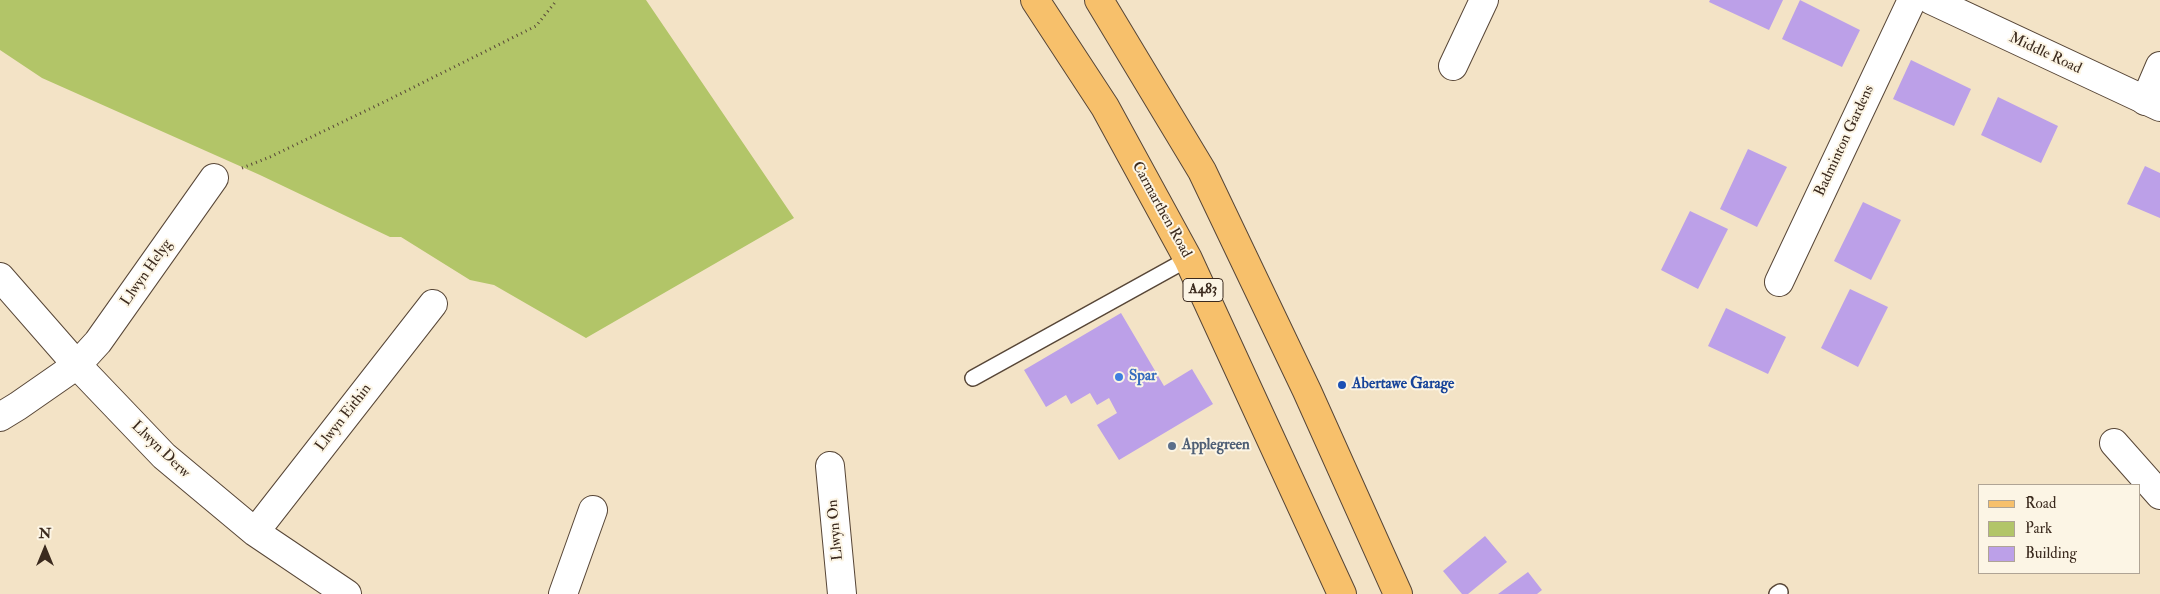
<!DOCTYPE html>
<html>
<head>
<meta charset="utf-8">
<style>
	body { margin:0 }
	#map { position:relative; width:2160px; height:594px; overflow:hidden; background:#f3e3c6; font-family:"IM FELL Double Pica",serif }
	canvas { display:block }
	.legend { position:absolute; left:1978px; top:484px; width:162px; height:90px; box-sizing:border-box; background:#fcf5e5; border:1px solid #afa495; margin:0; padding:6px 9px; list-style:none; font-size:15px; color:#3b2a1e }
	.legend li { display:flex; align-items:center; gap:10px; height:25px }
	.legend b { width:25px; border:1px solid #afa495 }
	.north { position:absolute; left:20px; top:524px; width:50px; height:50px; -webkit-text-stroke:4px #fcf5e5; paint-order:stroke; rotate:0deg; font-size:14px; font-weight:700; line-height:20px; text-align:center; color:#3b2a1e }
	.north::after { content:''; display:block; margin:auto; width:18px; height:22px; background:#3b2a1e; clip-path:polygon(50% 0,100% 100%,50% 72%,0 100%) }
</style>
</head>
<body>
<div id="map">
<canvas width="2160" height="594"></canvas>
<ul class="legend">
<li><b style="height:6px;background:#f7c06b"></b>Road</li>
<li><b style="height:14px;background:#b2c568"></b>Park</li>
<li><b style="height:14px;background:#bca0e8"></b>Building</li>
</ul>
<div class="north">N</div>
</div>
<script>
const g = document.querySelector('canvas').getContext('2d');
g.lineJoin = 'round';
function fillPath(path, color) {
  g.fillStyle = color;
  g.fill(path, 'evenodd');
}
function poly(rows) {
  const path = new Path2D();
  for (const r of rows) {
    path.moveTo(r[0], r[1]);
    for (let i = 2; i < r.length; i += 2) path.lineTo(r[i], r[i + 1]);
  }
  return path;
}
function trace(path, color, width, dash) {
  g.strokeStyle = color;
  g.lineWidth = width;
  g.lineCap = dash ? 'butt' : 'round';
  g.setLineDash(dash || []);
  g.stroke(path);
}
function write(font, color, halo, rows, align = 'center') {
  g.font = font + ' "IM FELL Double Pica",serif';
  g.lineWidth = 4;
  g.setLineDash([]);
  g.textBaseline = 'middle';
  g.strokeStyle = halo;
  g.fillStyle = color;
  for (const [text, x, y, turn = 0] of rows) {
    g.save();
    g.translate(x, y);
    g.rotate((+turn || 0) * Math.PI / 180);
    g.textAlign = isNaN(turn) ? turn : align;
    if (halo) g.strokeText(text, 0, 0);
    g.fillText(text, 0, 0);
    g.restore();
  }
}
const green = poly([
	[0,0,646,0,794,218,586,338,494,285,470,280,401,237,390,237,260,175,42,78,0,50]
]);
const building = poly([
	[1710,0,1783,0,1769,30,1709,2],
	[1800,0,1860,30,1842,67,1782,39],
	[1911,60,1971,89,1954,126,1893,99],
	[1998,97,2058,126,2041,163,1981,135],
	[1748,149,1787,167,1757,227,1720,209],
	[2145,166,2160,173,2160,218,2127,204],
	[1863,202,1901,220,1871,280,1834,261],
	[1690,211,1728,229,1698,289,1661,270],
	[1850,289,1888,307,1858,367,1821,348],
	[1726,308,1786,337,1768,374,1708,346],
	[1121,313,1164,386,1192,369,1213,404,1119,460,1097,425,1117,413,1109,398,1097,405,1090,393,1071,404,1066,395,1046,407,1024,370],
	[1485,536,1507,562,1468,594,1462,594,1443,571],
	[1528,572,1542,590,1537,594,1498,594]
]);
const path = poly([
	[242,168,270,157,386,101,536,26,557,0]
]);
const service = poly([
	[973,378,1188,259],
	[1777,594,1780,592]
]);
const minor = poly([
	[1453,66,1484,0],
	[2145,101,2160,66],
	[0,277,77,365,164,456,255,532,347,594],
	[1779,282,1912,0],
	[0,417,18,406,77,365,98,342,214,178],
	[2114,443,2160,495],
	[830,466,842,594],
	[255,532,433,304],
	[563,594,593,510]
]);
const tertiary = poly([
	[1931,0,2160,107]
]);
const primary = poly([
	[1035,0,1105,107,1188,259,1342,594],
	[1099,0,1202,171,1307,391,1398,594]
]);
const markers = [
	[1119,377,5,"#3f7fe0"],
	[1342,385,5,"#1a4fb4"],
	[1172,446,5,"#5c6f8a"]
];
const shields = [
	[1203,290,40]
];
const shieldNames = [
	["A483",1203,290]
];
const streetNames = [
	["Middle Road",2045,54,25],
	["Badminton Gardens",1845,141,-65],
	["Carmarthen Road",1161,210,61],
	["Llwyn Helyg",147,273,-55],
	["Llwyn Eithin",344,418,-52],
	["Llwyn Derw",160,450,44],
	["Llwyn On",836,530,-95]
];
const shopNames = [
	["Spar",1129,377]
];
const transitNames = [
	["Abertawe Garage",1352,385]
];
const serviceNames = [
	["Applegreen",1182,446]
];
fillPath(green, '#b2c568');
fillPath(building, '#bca0e8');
trace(service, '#574637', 18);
trace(minor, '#574637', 30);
trace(tertiary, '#574637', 30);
trace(primary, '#574637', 30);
trace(path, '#574637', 3, [1, 4]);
trace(service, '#fff', 15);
trace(minor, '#fff', 28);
trace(tertiary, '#fff', 28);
trace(primary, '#f7c06b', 28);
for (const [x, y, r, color] of markers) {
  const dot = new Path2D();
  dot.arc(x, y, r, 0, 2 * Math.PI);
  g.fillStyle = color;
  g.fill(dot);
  trace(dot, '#fcf5e5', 2);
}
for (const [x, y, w] of shields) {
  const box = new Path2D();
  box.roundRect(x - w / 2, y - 11.5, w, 23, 4);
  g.fillStyle = '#fcf5e5';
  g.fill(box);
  trace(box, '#3b2a1e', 1);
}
write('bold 14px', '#3b2a1e', null, shieldNames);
write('15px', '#3b2a1e', '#fcf5e5', streetNames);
write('bold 15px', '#366cbe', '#fcf5e5', shopNames, 'left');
write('bold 15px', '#164399', '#fcf5e5', transitNames, 'left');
write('bold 15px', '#4e5e75', '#fcf5e5', serviceNames, 'left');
</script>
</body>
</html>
